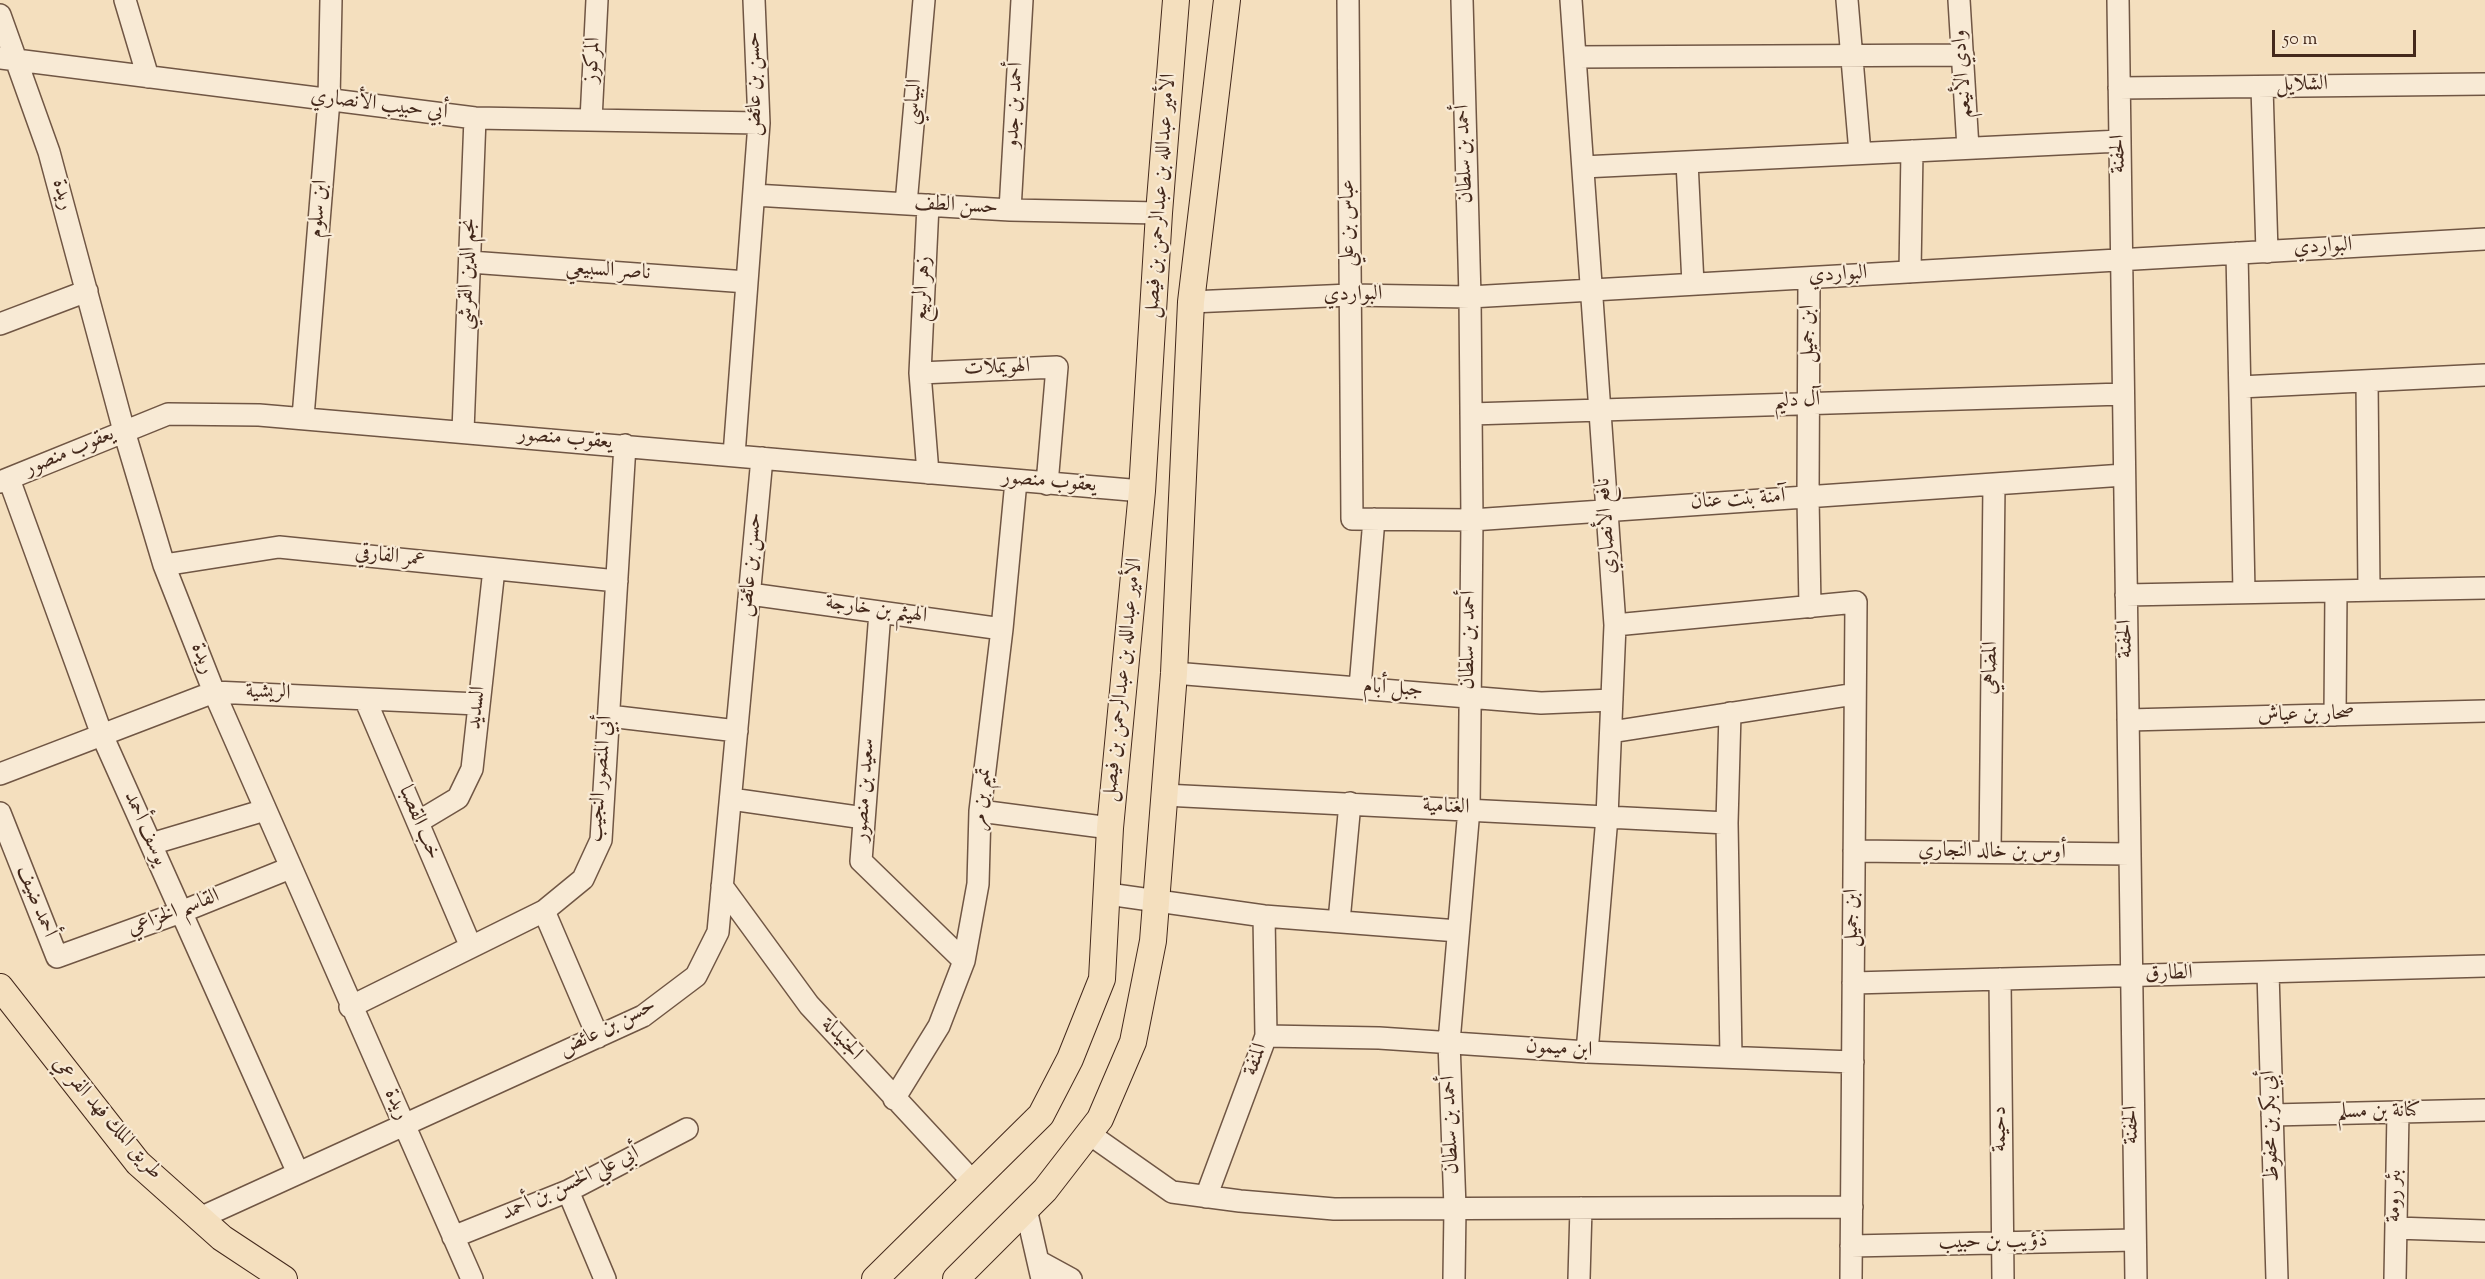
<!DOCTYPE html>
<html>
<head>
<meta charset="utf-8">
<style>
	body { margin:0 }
	#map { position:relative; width:2485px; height:1279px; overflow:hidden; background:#f4dfbe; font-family:"Sorts Mill Goudy",serif }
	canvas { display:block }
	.scale { position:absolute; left:2272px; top:30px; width:144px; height:27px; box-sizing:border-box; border:3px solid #44291c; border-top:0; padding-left:8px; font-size:18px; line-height:21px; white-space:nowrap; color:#44291c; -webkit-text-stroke:4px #f8ead5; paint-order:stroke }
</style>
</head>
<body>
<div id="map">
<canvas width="2485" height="1279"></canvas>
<div class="scale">50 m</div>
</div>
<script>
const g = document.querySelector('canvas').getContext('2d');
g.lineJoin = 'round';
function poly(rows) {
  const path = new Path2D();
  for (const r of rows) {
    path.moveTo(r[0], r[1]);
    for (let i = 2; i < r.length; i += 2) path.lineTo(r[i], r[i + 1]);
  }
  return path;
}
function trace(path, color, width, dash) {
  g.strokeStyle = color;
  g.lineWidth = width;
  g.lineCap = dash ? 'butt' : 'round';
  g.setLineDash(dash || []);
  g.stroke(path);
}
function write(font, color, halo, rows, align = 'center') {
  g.font = font + ' "Sorts Mill Goudy",Amiri,serif';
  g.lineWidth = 4.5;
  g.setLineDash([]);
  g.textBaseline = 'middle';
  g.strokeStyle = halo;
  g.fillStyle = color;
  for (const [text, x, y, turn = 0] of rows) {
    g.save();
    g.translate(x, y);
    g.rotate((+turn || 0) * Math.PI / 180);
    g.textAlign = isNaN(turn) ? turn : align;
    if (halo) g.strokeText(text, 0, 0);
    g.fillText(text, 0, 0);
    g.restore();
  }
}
const minor = poly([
	[125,0,148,77],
	[1348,0,1352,519,1472,520,2124,475],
	[1571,0,1615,625,1607,817,1587,1052],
	[1847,0,1860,153],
	[1959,0,1968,148],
	[2118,0,2136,1279],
	[0,15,49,152,124,431,164,565,214,692,472,1279],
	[1575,57,1963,55],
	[0,58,475,118,759,123],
	[2262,87,2267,252],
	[2119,88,2485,84],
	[591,120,597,0],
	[1687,162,1693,284],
	[1583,167,2120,141],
	[754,195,1010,210,1159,213],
	[906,204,924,0],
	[1010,210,1022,0],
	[2237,253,2244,592],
	[470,262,747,282],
	[1910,272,1912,151],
	[1809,278,1808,497,1810,607],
	[1191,302,1350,295,1470,297,2485,239],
	[0,324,87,291],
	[920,373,928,205],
	[2367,381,2369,590],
	[2240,387,2485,375],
	[1471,414,2123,394],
	[303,417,329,100,331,0],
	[463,431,475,118],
	[734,455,759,123,754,0],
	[928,473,920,373,1057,367,1047,484],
	[9,479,102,735,298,1173],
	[0,482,168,414,259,415,1142,491],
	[164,565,279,547,617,581],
	[750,594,1002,629],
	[2126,595,2485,588],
	[880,612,861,861,964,961],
	[1615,625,1856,602,1851,1279],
	[1174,673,1541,703,1612,700],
	[1360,687,1374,519],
	[365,699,471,947],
	[1730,713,1727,823,1731,1057],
	[2335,715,2336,591],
	[609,716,737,731],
	[2128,720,2485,711],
	[1611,732,1855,694],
	[0,774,214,692,478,704],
	[1164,795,1727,823],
	[731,799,864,818],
	[980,811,1110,828],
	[0,813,57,957,181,912,290,868],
	[418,822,458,798,472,769,494,569],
	[151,844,265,810],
	[1854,851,2130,854],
	[1990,852,1994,484],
	[722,886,809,1005,974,1183],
	[1108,894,1264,916,1458,931],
	[544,911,598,1037],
	[1339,921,1350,803],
	[2268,972,2277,1279],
	[2000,979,2003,1279],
	[1853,983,2485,966],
	[350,1007,544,911,583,879,601,840,625,445],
	[1266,1036,1379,1038,1587,1052,1853,1062],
	[894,1099,939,1026,964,961,978,884,980,811,1002,629,1016,481],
	[2272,1115,2485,1110],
	[1088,1133,1172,1192,1240,1201,1334,1209,1852,1207],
	[568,1191,605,1279],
	[1206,1197,1266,1036,1264,916],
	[1026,1209,1042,1279],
	[200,1218,643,1016,696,976,718,932,762,458],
	[2396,1228,2485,1231],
	[453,1237,568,1191,687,1129],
	[1851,1246,2135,1240],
	[1038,1261,1071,1279],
	[1454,1279,1455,1208,1449,1042,1469,809,1472,520,1470,297,1462,0],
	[1579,1279,1581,1208],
	[2395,1279,2398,1112]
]);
const major = poly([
	[0,987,138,1163,222,1238,284,1279],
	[875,1279,1041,1115,1070,1059,1102,979,1110,828,1142,491,1159,213,1176,0],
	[956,1279,1045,1190,1100,1119,1133,1042,1153,941,1174,673,1191,302,1227,0]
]);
const streetNames = [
	["المركوز",594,60,-87],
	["وادي الأنيعم",1964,74,-94],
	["حسن بن عائض",756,84,-91],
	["الشلايل",2302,86,-1],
	["البياسي",915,102,-85],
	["أحمد بن جدو",1016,105,-87],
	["أبي حبيب الأنصاري",379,106,7],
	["أحمد بن سلطان",1466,154,-92],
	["الحفنة",2120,154,-91],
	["ريدة",61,195,75],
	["الأمير عبدالله بن عبدالرحمن بن فيصل",1162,196,-86],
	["حسن الطف",956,207,3],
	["ابن سلوم",320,209,-85],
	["عباس بن علي",1349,223,-90],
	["البواردي",2323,248,-3],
	["ناصر السبيعي",608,272,4],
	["نجم الدين القرشي",469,274,-88],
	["البواردي",1838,276,-3],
	["زهر الربيع",924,289,-87],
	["البواردي",1353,296,-1],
	["ابن جميل",1809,334,-90],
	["الهويملات",997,369,-2],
	["آل دليم",1797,402,-2],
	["يعقوب منصور",565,440,5],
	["يعقوب منصور",70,453,-23],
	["يعقوب منصور",1049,483,5],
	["آمنة بنت عنان",1738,501,-4],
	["نافع الأنصاري",1608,526,-94],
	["عمر الفارقي",390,558,6],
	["حسن بن عائض",752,565,-85],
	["الهيثم بن خارجة",876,611,8],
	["الحفنة",2127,639,-91],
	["أحمد بن سلطان",1470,640,-89],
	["ريدة",201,659,69],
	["المضاهي",1992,668,-89],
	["الأمير عبدالله بن عبدالرحمن بن فيصل",1124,680,-84],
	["جبل أبام",1393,690,4],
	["الريشية",268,694,3],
	["السديد",478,708,-84],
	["صحار بن عياش",2306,716,-1],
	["أبي المنصور النجيب",602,779,-85],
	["سعيد بن منصور",866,790,-86],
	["تميم بن مر",983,799,-85],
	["الغنامية",1446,808,3],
	["خب القصبا",418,823,67],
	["يوسف أحمد",144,829,66],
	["أوس بن خالد النجاري",1992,853,1],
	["أحمد ضيف",35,902,68],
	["القاسم الخزاعي",174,914,-21],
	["ابن جميل",1853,918,-90],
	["الطارق",2169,975,-1],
	["حسن بن عائض",608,1029,-27],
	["الجنيدلة",841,1040,48],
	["ابن ميمون",1559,1050,4],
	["المنفة",1257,1060,-70],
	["ريدة",395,1105,66],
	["كنانة بن مسلم",2379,1113,-1],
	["طريق الملك فهد الفرعي",106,1119,49],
	["أحمد بن سلطان",1452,1125,-92],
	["الحفنة",2133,1125,-91],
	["أبي بكر بن محفوظ",2272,1126,-92],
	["دحيمة",2001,1129,-90],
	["أبي علي الحسن بن أحمد",571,1185,-25],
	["بئر رومة",2396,1196,-89],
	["ذؤيب بن حبيب",1993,1243,-1]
];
trace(minor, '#705644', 24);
trace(major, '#44291c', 28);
trace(minor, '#f8ead5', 21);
trace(major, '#f4dfbe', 26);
write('21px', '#44291c', '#f8ead5', streetNames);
</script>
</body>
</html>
